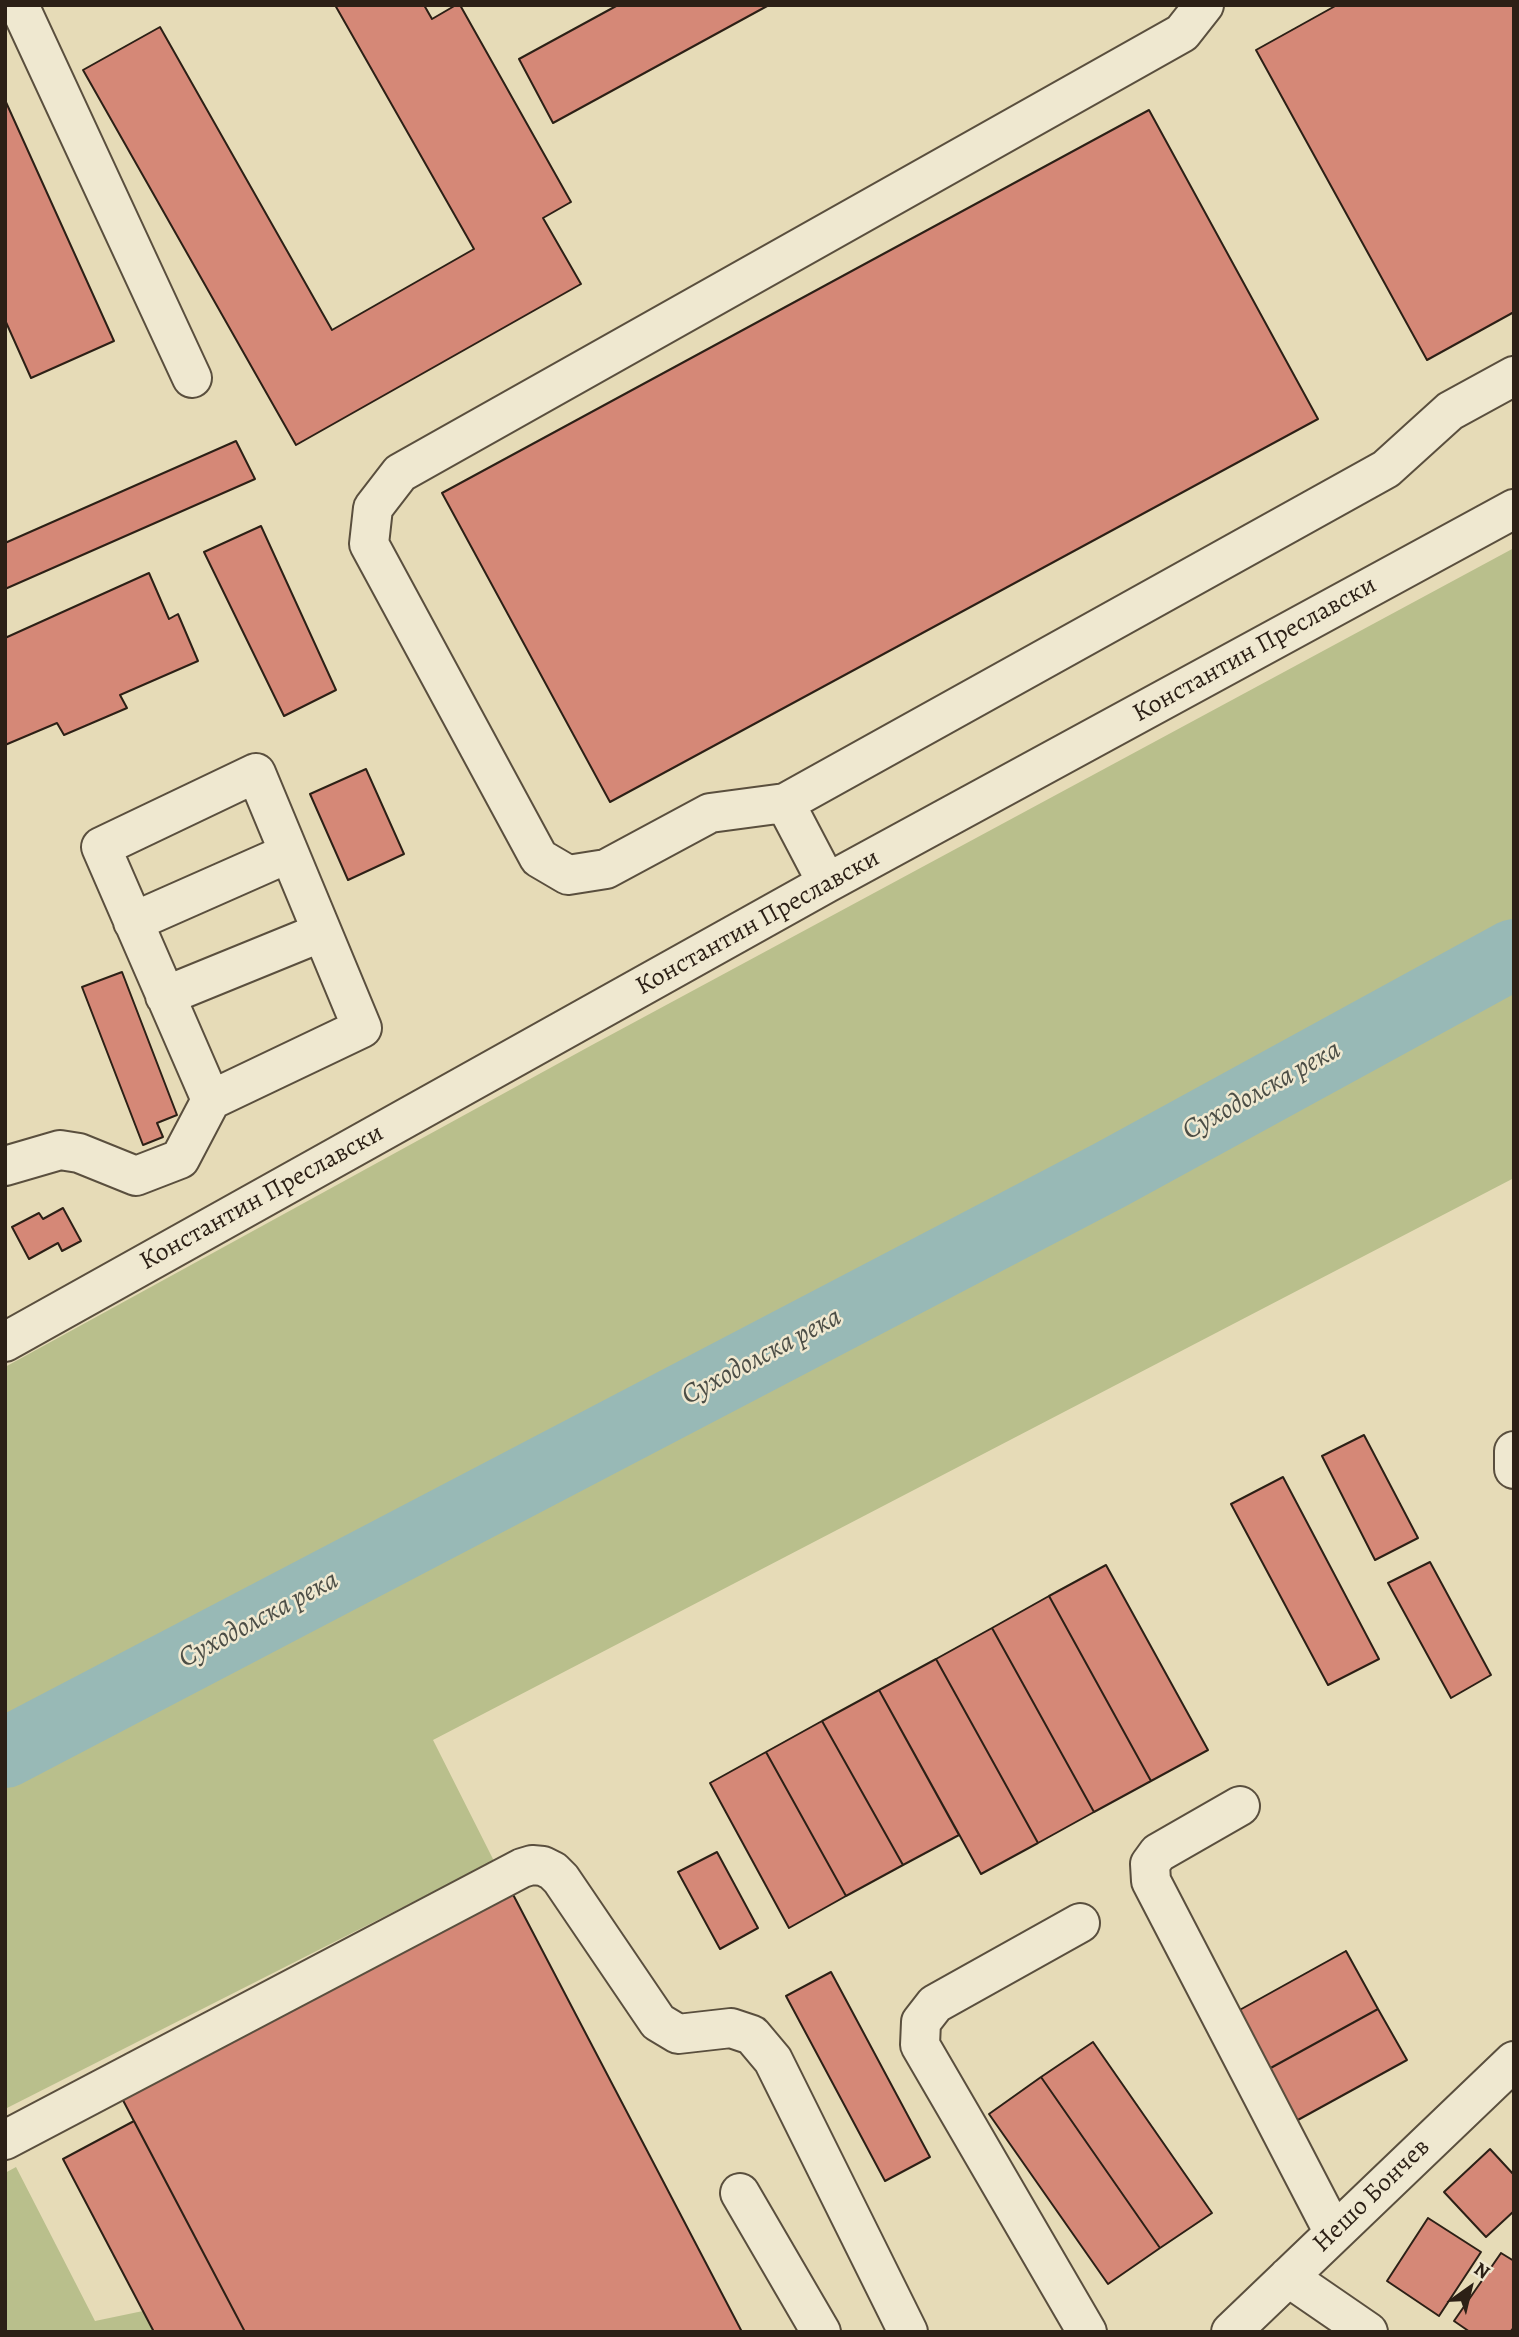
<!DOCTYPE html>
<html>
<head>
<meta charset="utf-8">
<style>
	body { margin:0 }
	#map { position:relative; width:1519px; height:2337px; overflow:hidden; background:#e6dbb7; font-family:Alegreya,serif }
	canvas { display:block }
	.frame { position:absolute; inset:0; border:7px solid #2c2016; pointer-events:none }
	.north { position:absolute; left:1435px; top:2253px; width:70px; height:70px; -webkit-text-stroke:5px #efe8d0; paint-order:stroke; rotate:34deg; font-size:19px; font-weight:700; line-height:28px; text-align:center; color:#2c2016 }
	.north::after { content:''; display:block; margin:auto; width:24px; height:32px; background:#2c2016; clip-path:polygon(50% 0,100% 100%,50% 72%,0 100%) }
</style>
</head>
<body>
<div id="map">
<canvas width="1519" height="2337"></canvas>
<div class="frame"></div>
<div class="north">N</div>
</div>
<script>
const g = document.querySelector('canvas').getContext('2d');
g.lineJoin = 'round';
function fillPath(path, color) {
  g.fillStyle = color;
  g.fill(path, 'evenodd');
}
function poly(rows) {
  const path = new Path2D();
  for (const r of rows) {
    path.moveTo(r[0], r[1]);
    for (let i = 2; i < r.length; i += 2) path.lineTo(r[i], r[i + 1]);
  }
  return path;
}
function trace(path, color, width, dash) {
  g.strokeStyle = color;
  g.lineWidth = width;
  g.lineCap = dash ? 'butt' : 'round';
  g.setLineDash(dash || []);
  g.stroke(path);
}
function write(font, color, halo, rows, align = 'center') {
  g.font = font + ' Alegreya,serif';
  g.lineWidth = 5;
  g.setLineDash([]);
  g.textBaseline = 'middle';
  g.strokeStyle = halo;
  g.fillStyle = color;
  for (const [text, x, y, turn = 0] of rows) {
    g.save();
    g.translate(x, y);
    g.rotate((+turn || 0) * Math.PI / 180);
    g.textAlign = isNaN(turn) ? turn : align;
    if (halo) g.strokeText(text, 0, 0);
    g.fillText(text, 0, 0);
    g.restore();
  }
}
const green = poly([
	[1514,548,1514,1178,433,1740,494,1861,5,2109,5,1367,592,1045],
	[16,2167,95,2321,143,2311,154,2332,5,2332,5,2173]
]);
const river = poly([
	[5,1753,1110,1175,1514,954]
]);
const building = poly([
	[335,5,424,5,432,19,456,5,460,5,571,202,543,218,581,284,296,445,83,70,160,27,332,330,474,249,335,5],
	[618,5,769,5,553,123,519,59,618,5],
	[1337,5,1514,5,1514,312,1427,360,1256,50,1337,5],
	[5,100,114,341,31,378,5,320,5,100],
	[1149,110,1318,419,610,802,442,493,1149,110],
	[236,441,255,479,5,589,5,543,236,441],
	[261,526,336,690,284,716,204,552,261,526],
	[149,573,169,619,178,614,198,661,120,695,127,708,64,735,57,723,5,745,5,638,149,573],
	[366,769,404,854,348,880,310,794,366,769],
	[122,972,177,1115,157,1123,163,1137,143,1145,82,987,122,972],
	[63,1208,81,1241,62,1251,58,1243,29,1259,12,1227,39,1213,43,1219,63,1208],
	[1364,1435,1418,1538,1375,1560,1322,1456,1364,1435],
	[1283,1477,1379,1659,1328,1685,1231,1504,1283,1477],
	[1430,1562,1491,1675,1451,1698,1388,1583,1430,1562],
	[1106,1565,1208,1750,1151,1781,1049,1596,1106,1565],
	[1049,1596,1151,1781,1094,1812,992,1628,1049,1596],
	[992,1628,1094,1812,1038,1843,936,1659,992,1628],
	[936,1659,1038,1843,981,1874,879,1690,936,1659],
	[879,1690,959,1835,903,1865,822,1721,879,1690],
	[822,1721,903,1865,846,1896,766,1752,822,1721],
	[766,1752,846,1896,789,1928,710,1783,766,1752],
	[717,1852,758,1928,720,1949,678,1872,717,1852],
	[507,1883,742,2332,245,2332,116,2087,507,1883],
	[1346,1951,1378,2009,1267,2070,1236,2012,1346,1951],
	[831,1972,930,2157,885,2181,786,1996,831,1972],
	[1378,2009,1407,2060,1296,2121,1267,2070,1378,2009],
	[1093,2042,1212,2213,1160,2248,1041,2077,1093,2042],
	[1041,2077,1160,2248,1108,2284,989,2114,1041,2077],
	[134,2121,245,2332,154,2332,63,2159,134,2121],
	[1490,2149,1514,2175,1514,2211,1486,2237,1444,2192,1490,2149],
	[1428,2218,1481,2252,1439,2316,1387,2281,1428,2218],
	[1501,2253,1514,2261,1514,2327,1510,2332,1470,2332,1454,2321,1501,2253]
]);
const minor = poly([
	[19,5,192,378],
	[1204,5,1182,33,400,473,373,508,369,544,539,858,568,875,606,869,710,813,785,803,1386,469,1450,411,1514,376],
	[785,803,827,883],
	[133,922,289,853],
	[165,996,322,932],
	[5,1166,60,1150,79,1153,136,1176,180,1159,211,1100,362,1028,256,773,101,847,211,1100],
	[5,1342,827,883,1514,509],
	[1514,1451,1514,1469],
	[1240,1806,1158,1853,1150,1864,1151,1881,1334,2233],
	[1080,1923,935,2004,921,2022,920,2045,1087,2332],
	[5,2140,522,1868,532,1865,543,1866,553,1871,561,1879,658,2022,678,2034,731,2028,752,2035,773,2060,908,2332],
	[740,2193,821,2332],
	[1288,2277,1368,2332],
	[1231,2332,1514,2061]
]);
const streetNames = [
	["Константин Преславски",1255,650,-29],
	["Константин Преславски",758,923,-29],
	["Константин Преславски",262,1198,-29],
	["Нешо Бончев",1372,2196,-44]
];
const waterNames = [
	["Суходолска река",1262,1091,-29],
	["Суходолска река",762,1357,-28],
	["Суходолска река",259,1620,-28]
];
fillPath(green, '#b9bf8c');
trace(river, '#98b9b6', 70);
fillPath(building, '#d58877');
trace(building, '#2c2016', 2);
trace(minor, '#5a4f3e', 42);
trace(minor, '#efe8d0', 38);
write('26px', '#2c2016', '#efe8d0', streetNames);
write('italic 28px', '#4c4e46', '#efe8d0', waterNames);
</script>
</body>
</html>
